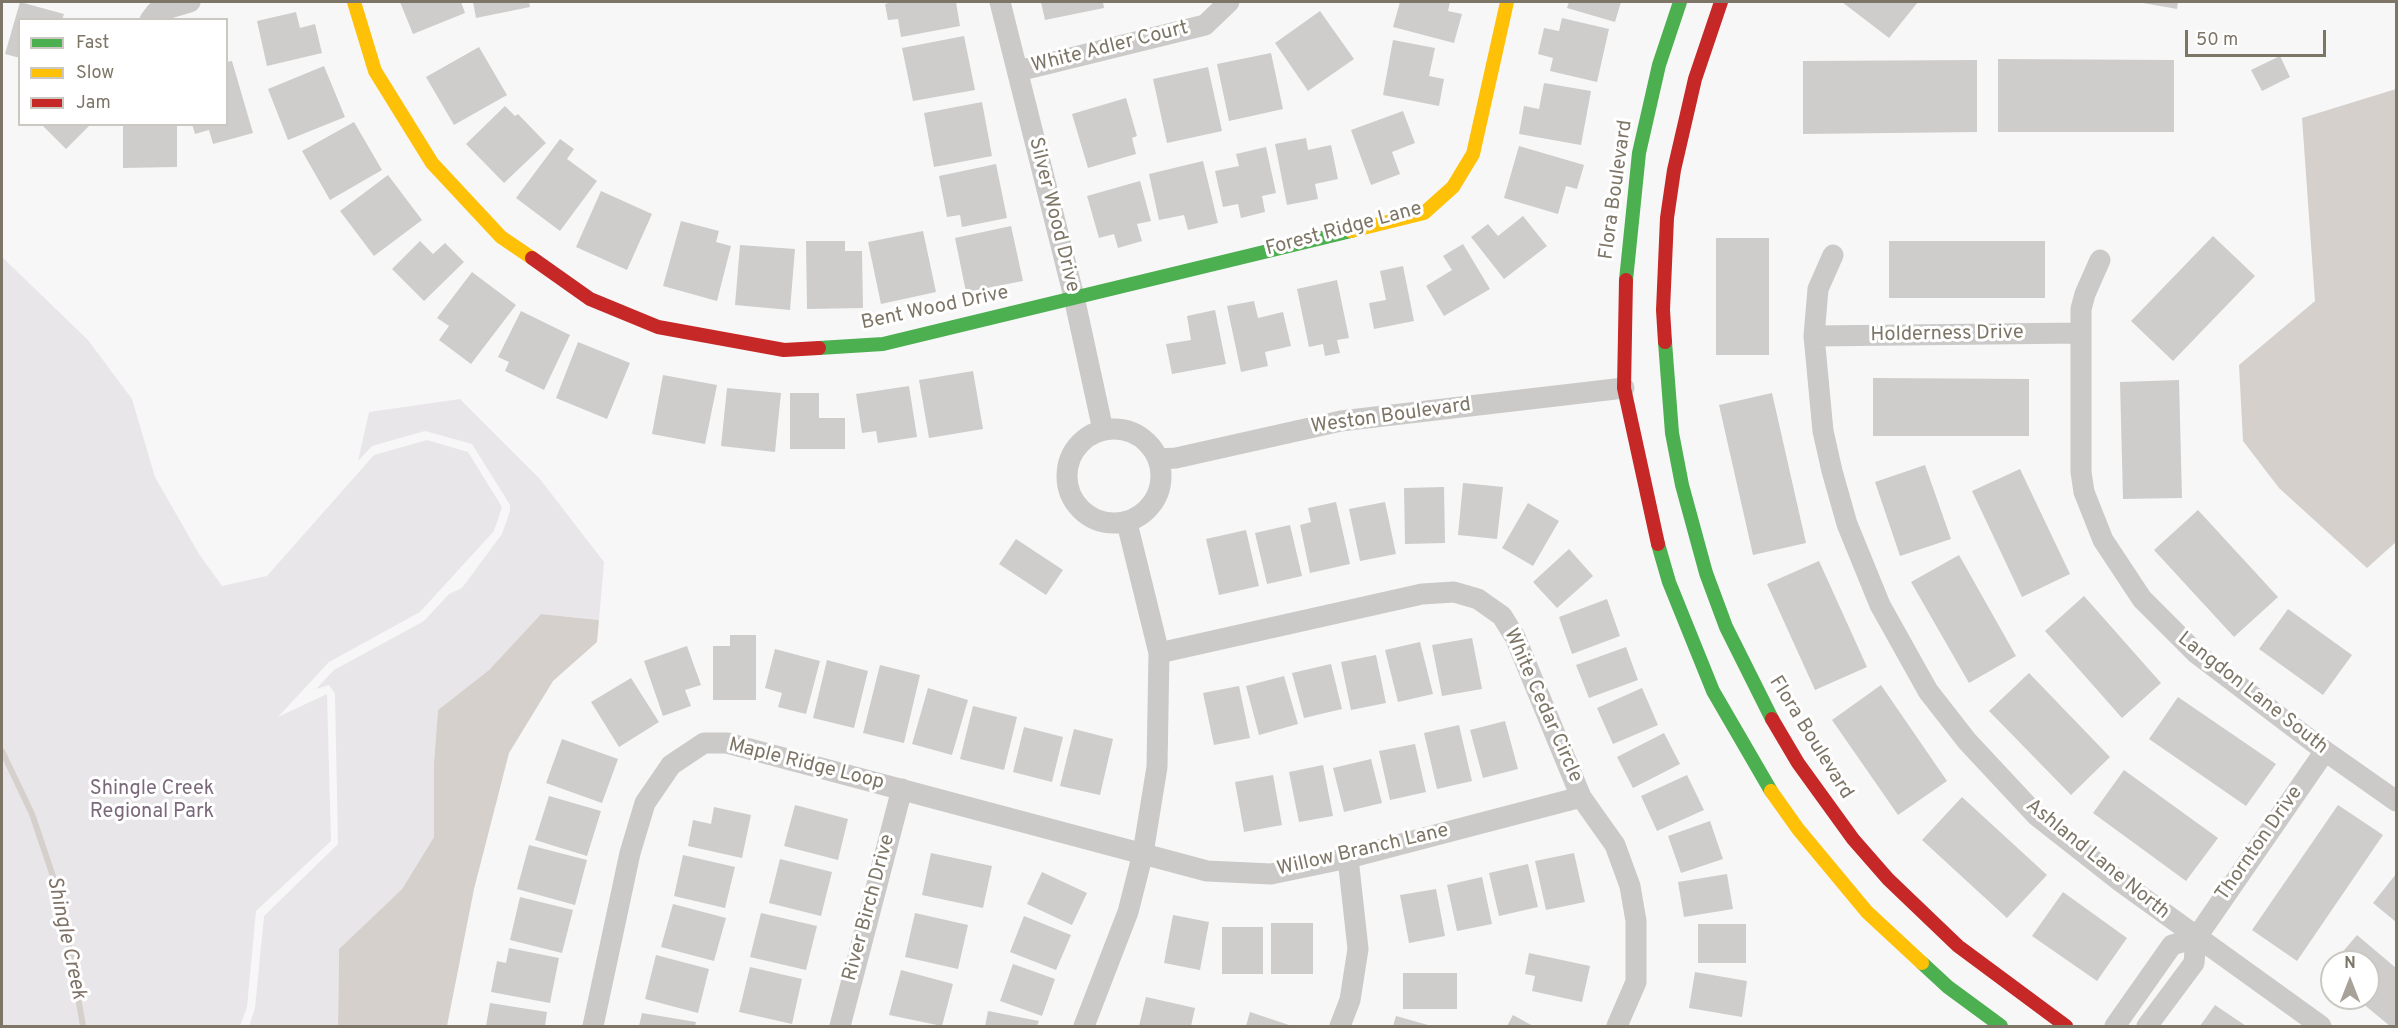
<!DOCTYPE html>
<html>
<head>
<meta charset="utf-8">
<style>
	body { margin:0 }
	#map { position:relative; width:2398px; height:1028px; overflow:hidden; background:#f7f7f7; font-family:Overpass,sans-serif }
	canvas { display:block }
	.frame { position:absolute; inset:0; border:3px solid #7d7566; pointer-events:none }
	.legend { position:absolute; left:18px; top:18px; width:210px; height:108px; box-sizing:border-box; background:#fff; border:2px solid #cbc8c2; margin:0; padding:8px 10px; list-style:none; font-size:18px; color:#7d7566 }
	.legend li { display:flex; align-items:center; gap:12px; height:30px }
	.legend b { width:30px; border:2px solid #cbc8c2 }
	.north { position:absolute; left:2320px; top:950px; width:60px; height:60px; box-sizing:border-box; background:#fff; border:2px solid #cbc8c2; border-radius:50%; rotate:0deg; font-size:16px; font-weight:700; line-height:24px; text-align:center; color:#7d7566 }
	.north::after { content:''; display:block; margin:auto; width:21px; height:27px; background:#a8a299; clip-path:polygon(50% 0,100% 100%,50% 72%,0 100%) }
	.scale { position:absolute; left:2185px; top:30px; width:141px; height:27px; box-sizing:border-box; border:3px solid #7d7566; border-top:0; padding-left:8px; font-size:18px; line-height:21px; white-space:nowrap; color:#7d7566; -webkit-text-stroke:4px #fff; paint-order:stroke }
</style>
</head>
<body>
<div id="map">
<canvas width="2398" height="1028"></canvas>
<div class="frame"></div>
<ul class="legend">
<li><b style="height:8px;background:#4caf50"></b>Fast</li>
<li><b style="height:8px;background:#ffc107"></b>Slow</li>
<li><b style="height:8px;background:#c62828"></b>Jam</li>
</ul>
<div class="north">N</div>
<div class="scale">50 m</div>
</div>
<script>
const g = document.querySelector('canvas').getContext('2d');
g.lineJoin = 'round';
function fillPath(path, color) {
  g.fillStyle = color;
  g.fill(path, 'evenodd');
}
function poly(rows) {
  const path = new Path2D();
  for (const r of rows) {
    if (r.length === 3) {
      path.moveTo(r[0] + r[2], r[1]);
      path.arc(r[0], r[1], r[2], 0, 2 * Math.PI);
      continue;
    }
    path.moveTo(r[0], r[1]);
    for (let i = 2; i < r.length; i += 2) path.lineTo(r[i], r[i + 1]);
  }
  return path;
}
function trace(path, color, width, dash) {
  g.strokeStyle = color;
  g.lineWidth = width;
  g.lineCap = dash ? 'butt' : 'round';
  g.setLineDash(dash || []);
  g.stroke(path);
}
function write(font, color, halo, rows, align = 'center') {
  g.font = font + ' Overpass,sans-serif';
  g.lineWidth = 6;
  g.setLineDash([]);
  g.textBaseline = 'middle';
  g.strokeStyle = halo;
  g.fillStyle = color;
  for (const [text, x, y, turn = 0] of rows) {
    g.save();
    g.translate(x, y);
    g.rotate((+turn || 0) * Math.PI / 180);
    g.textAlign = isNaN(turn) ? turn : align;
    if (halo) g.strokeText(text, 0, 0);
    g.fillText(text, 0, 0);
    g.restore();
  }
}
const green = poly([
	[2,257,88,340,132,399,155,477,199,554,222,586,267,576,374,455,427,440,468,452,502,507,494,531,420,612,329,662,278,717,327,694,331,841,256,911,247,1007,240,1026,2,1026],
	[460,399,540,479,604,562,599,620,541,614,489,670,438,710,434,762,434,837,402,889,339,949,338,1026,249,1026,255,1008,264,916,338,844,335,694,329,685,316,689,334,670,424,621,449,594,462,588,502,534,510,511,510,505,472,444,425,431,372,446,358,461,369,412]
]);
const water = poly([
	[2396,89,2396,542,2367,568,2279,488,2243,441,2239,365,2315,301,2302,118],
	[541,614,599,620,597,642,553,681,509,753,474,889,447,1026,338,1026,339,949,402,889,434,837,434,762,438,710,489,670]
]);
const stream = poly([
	[2,751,32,814,61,900,83,1026]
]);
const building = poly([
	[20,2,64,14,62,20,20,20,20,58,5,54],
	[400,2,461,2,465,13,413,34],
	[473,2,529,2,530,7,476,18],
	[893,2,956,2,960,26,901,37,898,19,888,20,885,4],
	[1041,2,1103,2,1104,8,1045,20],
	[1400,2,1450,2,1448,11,1462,14,1454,43,1393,27],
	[1569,2,1621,2,1615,22,1567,8],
	[1842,2,1918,2,1889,38],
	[2143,3,2143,2,2178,2,2177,9],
	[1320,11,1354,59,1308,91,1275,43],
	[296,12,300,28,315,24,322,53,267,66,257,21],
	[1562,18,1609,29,1597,82,1550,71,1553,58,1538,54,1544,28,1559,31],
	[964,36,975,90,913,101,902,48],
	[1393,40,1435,48,1429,76,1444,79,1439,106,1383,95],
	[479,47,507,95,454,125,426,77],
	[1271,53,1283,109,1229,121,1217,64],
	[2280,56,2290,77,2262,91,2251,70],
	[1998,59,2174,60,2174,132,1998,132],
	[1977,60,1977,132,1803,134,1803,61],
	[232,61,253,133,213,144,209,130,195,134,192,124,226,124,226,62],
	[324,66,345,117,288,140,268,89],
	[1208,67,1222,131,1167,143,1153,79],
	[1544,83,1591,91,1581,145,1519,134,1524,106,1539,109],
	[1126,98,1137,136,1132,138,1136,154,1088,168,1072,114],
	[982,102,992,156,934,167,924,113],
	[505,106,515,116,518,114,546,143,504,183,466,144],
	[1403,111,1415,143,1392,152,1400,174,1371,185,1351,130],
	[354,122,382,170,330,200,302,151],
	[41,124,91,124,66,149],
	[123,124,177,124,177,167,123,168],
	[1306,138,1308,150,1331,145,1338,179,1315,184,1318,199,1287,205,1275,144],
	[560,139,574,149,567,159,597,181,560,231,516,198],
	[1519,146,1584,165,1577,189,1566,186,1558,214,1504,198],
	[1266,147,1276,193,1262,196,1265,212,1241,218,1238,204,1223,207,1215,171,1239,166,1236,154],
	[1203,161,1218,223,1188,230,1184,215,1159,220,1149,174],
	[996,164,1007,218,962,227,960,215,947,217,939,176],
	[388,175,422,220,374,256,340,211],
	[1140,181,1151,221,1137,224,1142,241,1118,248,1114,234,1099,238,1087,196],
	[601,191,652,214,627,270,576,247],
	[1523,216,1547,246,1504,279,1471,237,1488,224,1498,236],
	[681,221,719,231,716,242,731,246,717,301,663,286],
	[1011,226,1023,281,966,292,955,238],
	[923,231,936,292,881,304,868,242],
	[2213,236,2255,276,2173,361,2131,321],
	[1716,238,1769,238,1769,355,1716,355],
	[420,241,433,254,445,243,464,262,424,301,392,269],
	[806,241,845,241,845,251,862,251,863,308,807,309],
	[1889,241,2045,241,2045,298,1889,298],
	[1463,244,1490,289,1444,316,1426,286,1452,270,1443,256],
	[740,245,795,249,790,310,735,305],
	[1403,266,1414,321,1374,329,1369,303,1386,300,1380,271],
	[472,272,516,305,471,364,439,340,449,326,437,318],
	[1337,280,1349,338,1337,340,1340,353,1325,356,1323,344,1309,347,1297,289],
	[1254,301,1258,318,1283,312,1291,346,1265,352,1268,366,1241,372,1227,306],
	[1215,310,1226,364,1172,374,1166,344,1191,340,1187,316],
	[521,311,570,335,544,390,505,371,509,362,498,357],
	[578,342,630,363,607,419,556,398],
	[973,371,983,429,929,438,919,380],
	[663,375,717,385,705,444,652,434],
	[1873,378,2029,379,2029,436,1873,436],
	[2179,380,2182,498,2123,499,2120,382],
	[909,386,917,437,878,443,876,431,862,433,856,394],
	[727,388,781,393,775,452,721,446],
	[790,393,819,393,819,418,845,418,845,449,790,449],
	[1772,393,1806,543,1753,555,1719,405],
	[1925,465,1951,539,1900,556,1875,482],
	[2020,469,2070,574,2022,597,1972,491],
	[1463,483,1503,487,1497,539,1458,535],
	[1444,487,1445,543,1405,544,1404,488],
	[1336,502,1350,564,1310,573,1300,525,1311,522,1308,508],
	[1385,502,1396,554,1360,561,1349,509],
	[1528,503,1559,521,1533,566,1502,548],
	[2198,510,2278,597,2234,637,2154,550],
	[1290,525,1302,576,1267,584,1255,533],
	[1246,530,1259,586,1219,595,1206,539],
	[1016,539,1063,570,1046,595,999,564],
	[1569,549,1593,576,1557,608,1533,582],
	[1959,555,2016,656,1969,683,1911,582],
	[1819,561,1867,667,1815,690,1767,584],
	[2084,596,2161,683,2122,718,2045,631],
	[1607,599,1620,636,1572,654,1559,617],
	[2288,609,2352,655,2323,695,2259,649],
	[730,635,756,635,756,700,713,700,713,646,730,646],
	[1472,638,1482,689,1442,696,1432,645],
	[1420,642,1433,694,1398,702,1385,650],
	[687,646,701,685,685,690,691,706,663,716,644,661],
	[1626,647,1638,680,1589,698,1576,665],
	[775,649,820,661,806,714,778,707,782,693,765,688],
	[1376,655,1386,703,1351,710,1341,662],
	[827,660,868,671,854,728,813,718],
	[1331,664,1342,709,1304,718,1292,673],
	[880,665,920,675,904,743,863,733],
	[2029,673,2110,757,2071,795,1989,711],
	[1284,676,1298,724,1259,735,1246,686],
	[631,678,659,722,619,747,591,702],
	[1881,685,1947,781,1898,815,1832,720],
	[1239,686,1250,738,1214,745,1203,693],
	[928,688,968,700,952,755,912,744],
	[1642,688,1658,725,1613,744,1597,708],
	[2178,697,2276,764,2246,806,2149,739],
	[973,706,1017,717,1004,770,960,759],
	[1505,721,1518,769,1483,778,1470,730],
	[1459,725,1472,781,1437,789,1424,733],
	[1024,727,1063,737,1052,782,1013,772],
	[1074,729,1113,739,1100,795,1060,786],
	[1664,733,1680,764,1633,788,1617,757],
	[562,739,618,759,602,803,546,783],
	[1415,744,1426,792,1390,800,1379,751],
	[1371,759,1382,803,1344,812,1333,768],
	[1323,765,1333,816,1299,822,1289,772],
	[2124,770,2218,838,2186,881,2093,813],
	[1273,775,1282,825,1244,832,1235,782],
	[1687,775,1704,810,1657,831,1641,796],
	[549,796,601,811,587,856,535,840],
	[1962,797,2047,875,2007,918,1922,840],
	[795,805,848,819,838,860,784,846],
	[2338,805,2383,835,2297,961,2252,930],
	[714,807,751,815,742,858,688,846,693,820,711,824],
	[1710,821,1723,859,1681,873,1668,836],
	[529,845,587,860,575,905,517,889],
	[931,853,992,866,983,908,922,895],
	[1574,853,1585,902,1546,910,1535,861],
	[683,855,735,867,725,908,674,896],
	[780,859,832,872,821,916,769,903],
	[1528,864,1538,907,1499,916,1489,873],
	[1042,872,1087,893,1072,925,1027,904],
	[1727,874,1733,909,1684,917,1678,882],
	[2396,874,2396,922,2373,903],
	[1482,877,1492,924,1457,931,1447,885],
	[1436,889,1445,936,1409,943,1400,895],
	[2063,892,2127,938,2097,981,2032,936],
	[520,897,573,910,562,953,510,940],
	[673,904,726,918,714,961,661,947],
	[761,913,817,926,806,970,750,957],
	[915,913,968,925,958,969,905,957],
	[1173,915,1209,922,1200,970,1164,963],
	[1024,916,1071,935,1056,970,1010,952],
	[1271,923,1313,923,1313,974,1271,974],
	[1698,924,1746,924,1746,963,1698,963],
	[1222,927,1263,927,1263,974,1222,974],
	[2357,935,2396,968,2396,1026,2390,1026,2356,998,2368,998,2368,962,2334,962],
	[509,948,559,958,550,1003,491,992,497,961,506,963],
	[1529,953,1590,966,1582,1002,1532,991,1535,976,1525,974],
	[656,955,709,969,698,1013,645,999],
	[1013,964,1055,979,1042,1016,1000,1001],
	[750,967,802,979,792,1024,739,1012],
	[901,970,953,984,942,1026,889,1015],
	[1695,972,1747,981,1742,1017,1689,1008],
	[1403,973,1457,973,1457,1009,1403,1009],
	[1146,997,1195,1008,1191,1026,1139,1026],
	[490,1003,547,1012,545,1026,486,1026],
	[2215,1005,2246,1026,2200,1026],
	[988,1011,1039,1021,1037,1026,985,1026],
	[1250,1012,1292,1026,1246,1026],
	[642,1013,696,1022,695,1026,639,1026],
	[1513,1015,1533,1026,1507,1026],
	[1396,1016,1428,1025,1428,1026,1393,1026]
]);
const street = poly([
	[1000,2,1074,297,1103,430],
	[150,20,156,12,190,2],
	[1018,71,1205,25,1229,2],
	[1833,255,1818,289,1814,336,1823,431,1832,471,1847,524,1880,605,1928,691,1967,741,2037,816,2121,882,2321,1026],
	[2100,260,2085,294,2081,309,2081,472,2084,492,2103,540,2142,599,2197,654,2325,751,2396,801],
	[1814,336,2080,333],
	[1114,476,47],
	[1159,459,1176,458,1341,421,1624,388],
	[1159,653,1422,594,1454,592,1478,599,1502,616,1515,637,1581,797,1615,845,1630,886,1636,921,1636,982,1617,1026],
	[593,1026,630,853,645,803,671,765,704,743,727,743,1207,871,1271,874,1348,858,1581,797],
	[840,1026,902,789],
	[1084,1026,1128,912,1143,853,1157,767,1159,653,1127,523],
	[1340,1026,1350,1000,1358,949,1348,858],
	[2115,1026,2172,945,2196,938],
	[2147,1026,2194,963,2196,938,2325,751]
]);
const fast = poly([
	[1626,280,1639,153,1659,65,1680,2],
	[1665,342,1672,433,1682,485,1706,573,1726,627,1772,719],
	[819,348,883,344,1351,231],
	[1658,544,1669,582,1713,691,1771,791],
	[1922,963,1948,987,2001,1026]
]);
const slow = poly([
	[354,2,375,71,432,163,501,237,532,258],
	[1351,231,1424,213,1453,187,1473,154,1507,2],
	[1771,791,1798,829,1867,912,1922,963]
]);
const jam = poly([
	[532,258,590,299,658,327,784,350,819,348],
	[1626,280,1624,388,1658,544],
	[1665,342,1663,310,1667,218,1674,170,1695,79,1721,2],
	[1772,719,1798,763,1853,839,1888,879,1958,946,2066,1026]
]);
const streetNames = [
	["White Adler Court",1110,48,-14],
	["Flora Boulevard",1617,190,-82],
	["Silver Wood Drive",1053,215,76],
	["Forest Ridge Lane",1344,230,-15],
	["Bent Wood Drive",935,309,-12],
	["Holderness Drive",1947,335,-1],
	["Weston Boulevard",1391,417,-8],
	["Langdon Lane South",2252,694,38],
	["White Cedar Circle",1542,706,66],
	["Flora Boulevard",1810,738,58],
	["Maple Ridge Loop",806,765,14],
	["Thornton Drive",2260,844,-55],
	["Willow Branch Lane",1363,851,-13],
	["Ashland Lane North",2097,860,39],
	["River Birch Drive",870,908,-75]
];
const parkNames = [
	["Shingle Creek",152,790],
	["Regional Park",152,813]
];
const waterNames = [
	["Shingle Creek",65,938,78]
];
fillPath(green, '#e9e6ea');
fillPath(water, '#d5d0cc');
trace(stream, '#d5d0cc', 6);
fillPath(building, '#cecdcc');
trace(street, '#cbcac8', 21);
trace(fast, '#4caf50', 14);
trace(slow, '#ffc107', 14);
trace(jam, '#c62828', 14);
write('20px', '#7d7566', '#fff', streetNames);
write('20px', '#7b697b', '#fff', parkNames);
write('italic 21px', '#7f7267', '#fff', waterNames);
</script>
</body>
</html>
